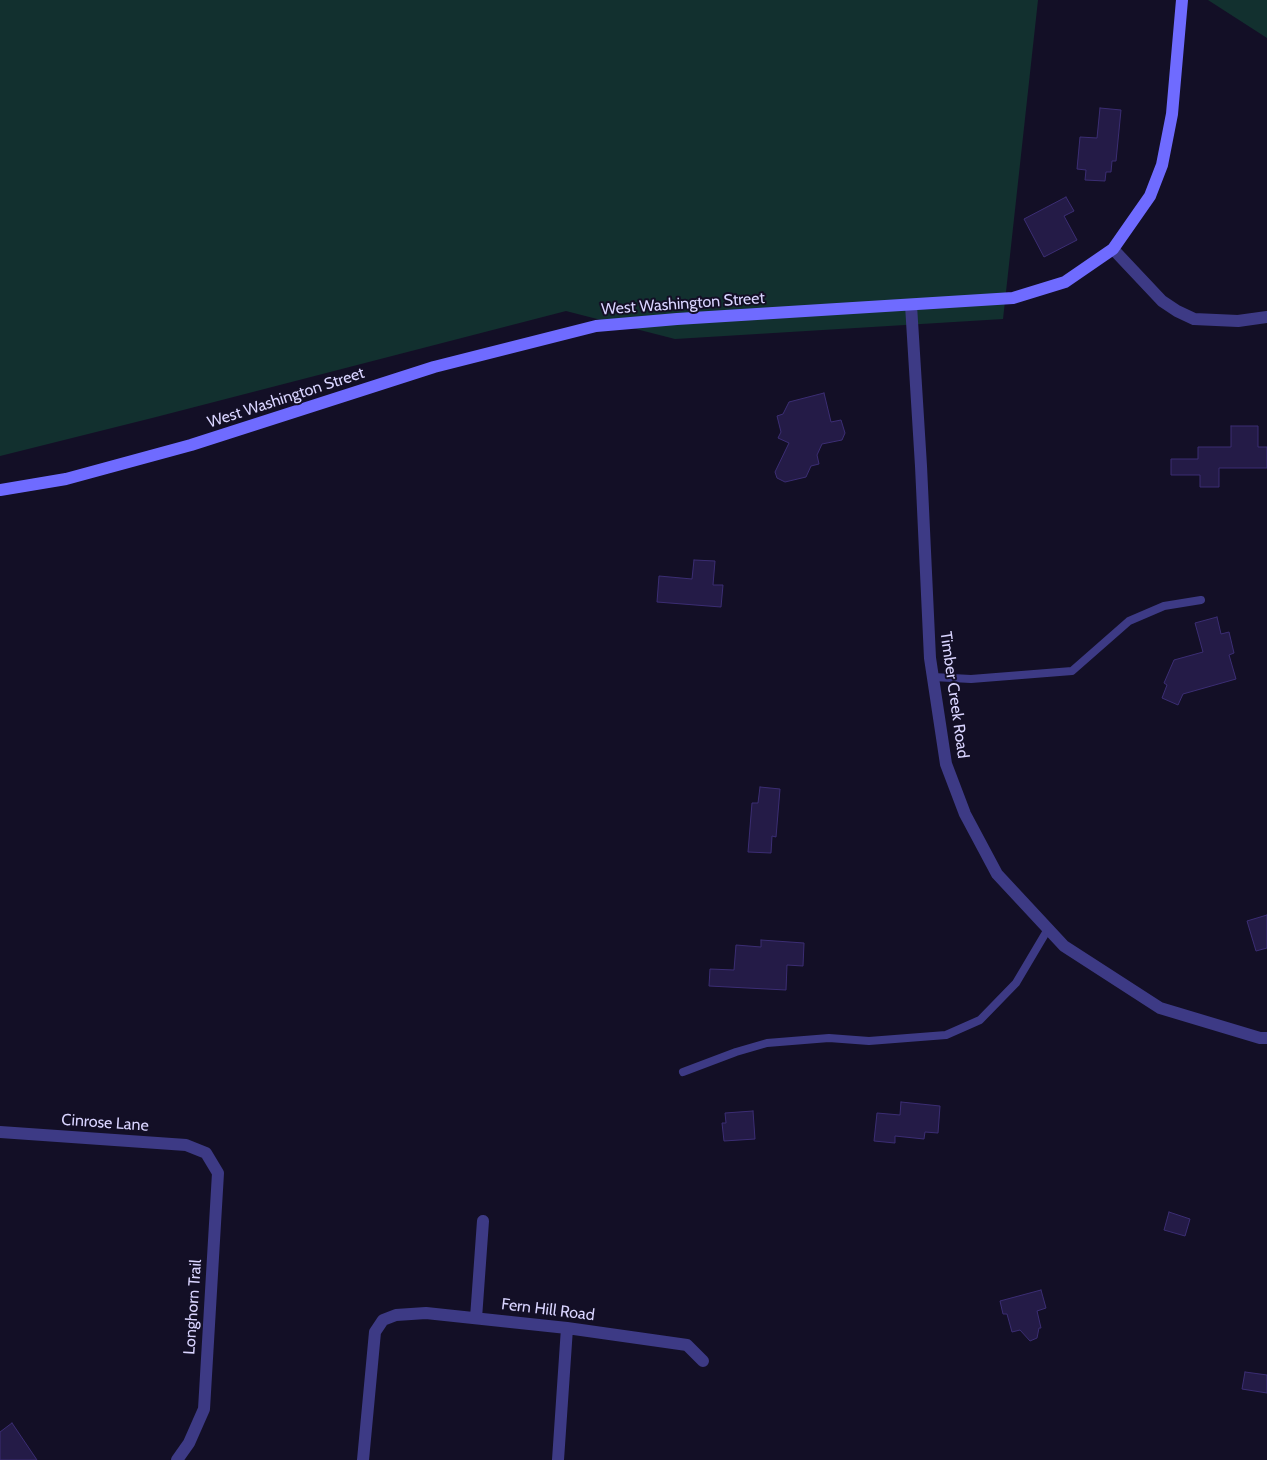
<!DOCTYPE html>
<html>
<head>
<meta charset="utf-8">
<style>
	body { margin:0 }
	canvas { display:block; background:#130f26 }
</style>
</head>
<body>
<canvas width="1267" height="1460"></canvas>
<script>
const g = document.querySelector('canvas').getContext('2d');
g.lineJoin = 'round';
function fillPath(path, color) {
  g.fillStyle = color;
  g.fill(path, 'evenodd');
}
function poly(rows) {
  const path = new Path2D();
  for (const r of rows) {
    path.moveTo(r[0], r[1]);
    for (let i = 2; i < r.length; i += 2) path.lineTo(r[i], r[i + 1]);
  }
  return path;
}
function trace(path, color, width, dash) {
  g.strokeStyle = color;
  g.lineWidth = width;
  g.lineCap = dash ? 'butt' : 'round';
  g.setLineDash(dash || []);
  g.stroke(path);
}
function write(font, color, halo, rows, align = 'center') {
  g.font = font + ' Cabin,sans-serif';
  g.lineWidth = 4;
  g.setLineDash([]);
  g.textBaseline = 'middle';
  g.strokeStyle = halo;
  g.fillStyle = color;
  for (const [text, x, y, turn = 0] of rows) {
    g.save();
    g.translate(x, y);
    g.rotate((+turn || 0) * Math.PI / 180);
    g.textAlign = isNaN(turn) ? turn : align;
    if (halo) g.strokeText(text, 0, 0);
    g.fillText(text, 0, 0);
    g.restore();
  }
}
const green = poly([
	[0,0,1038,0,1003,319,675,339,566,311,156,417,0,456],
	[1208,0,1267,0,1267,38]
]);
const building = poly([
	[1100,108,1121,110,1116,161,1112,161,1111,172,1106,172,1105,181,1085,180,1086,170,1077,169,1080,137,1097,138,1100,108],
	[1066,197,1074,211,1064,216,1077,240,1044,257,1024,219,1066,197],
	[824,393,831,422,841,420,845,433,842,440,822,444,817,455,819,464,811,466,806,477,785,482,777,478,775,472,789,443,778,438,781,432,777,416,783,414,789,402,824,393],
	[1231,426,1258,426,1258,447,1267,447,1267,468,1219,468,1219,487,1200,487,1200,475,1171,475,1171,459,1198,459,1198,447,1231,447,1231,426],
	[694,560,715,561,713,585,723,585,721,607,657,602,659,576,692,579,694,560],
	[1217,617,1221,634,1229,632,1234,653,1229,655,1236,679,1183,694,1178,705,1162,698,1167,685,1164,683,1174,660,1203,652,1195,623,1217,617],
	[760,787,780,789,776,837,772,836,771,853,748,852,752,803,758,803,760,787],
	[1267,915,1267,948,1256,951,1247,921,1267,915],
	[761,940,804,943,803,966,787,965,786,990,709,986,710,969,734,970,736,945,761,947,761,940],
	[901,1102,940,1106,938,1133,925,1132,924,1139,895,1136,895,1143,874,1141,877,1113,900,1115,901,1102],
	[753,1111,755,1139,724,1141,722,1123,726,1123,725,1113,753,1111],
	[1169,1212,1190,1219,1185,1236,1164,1230,1169,1212],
	[1041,1290,1046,1308,1037,1311,1041,1328,1039,1328,1037,1338,1030,1341,1020,1330,1012,1332,1007,1314,1003,1314,1000,1301,1041,1290],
	[1245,1372,1267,1375,1267,1393,1242,1389,1245,1372],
	[12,1423,37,1460,0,1460,0,1432,12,1423]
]);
const lane = poly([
	[933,677,971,679,1072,671,1129,621,1164,606,1201,600],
	[683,1072,736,1052,767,1043,829,1038,869,1041,946,1035,980,1020,1016,983,1048,929]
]);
const street = poly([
	[1113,249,1162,301,1177,311,1194,319,1238,321,1267,317],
	[911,305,921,466,930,658,946,764,965,814,997,874,1064,946,1160,1008,1260,1038,1267,1038],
	[0,1132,186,1145,206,1153,218,1173,204,1409,189,1443,177,1460],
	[476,1318,483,1221],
	[363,1460,375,1332,383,1320,396,1315,426,1313,567,1328,687,1345,703,1361],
	[558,1460,567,1328]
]);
const secondary = poly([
	[0,490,66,479,191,445,434,367,596,326,677,319,1013,298,1065,282,1113,249,1150,196,1162,165,1172,114,1182,0]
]);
const streetNames = [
	["West Washington Street",683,304,-4],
	["West Washington Street",286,398,-18],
	["Timber Creek Road",954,695,82],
	["Cinrose Lane",105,1123,4],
	["Longhorn Trail",193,1307,-86],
	["Fern Hill Road",548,1310,7]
];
fillPath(green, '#12302f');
fillPath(building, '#241b47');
trace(building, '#3b2d73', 1);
trace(lane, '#3d3a85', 8);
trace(street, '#3d3a85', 12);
trace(secondary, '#6f6bff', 12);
write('16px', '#d9d4ff', '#130f26', streetNames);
</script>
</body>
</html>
